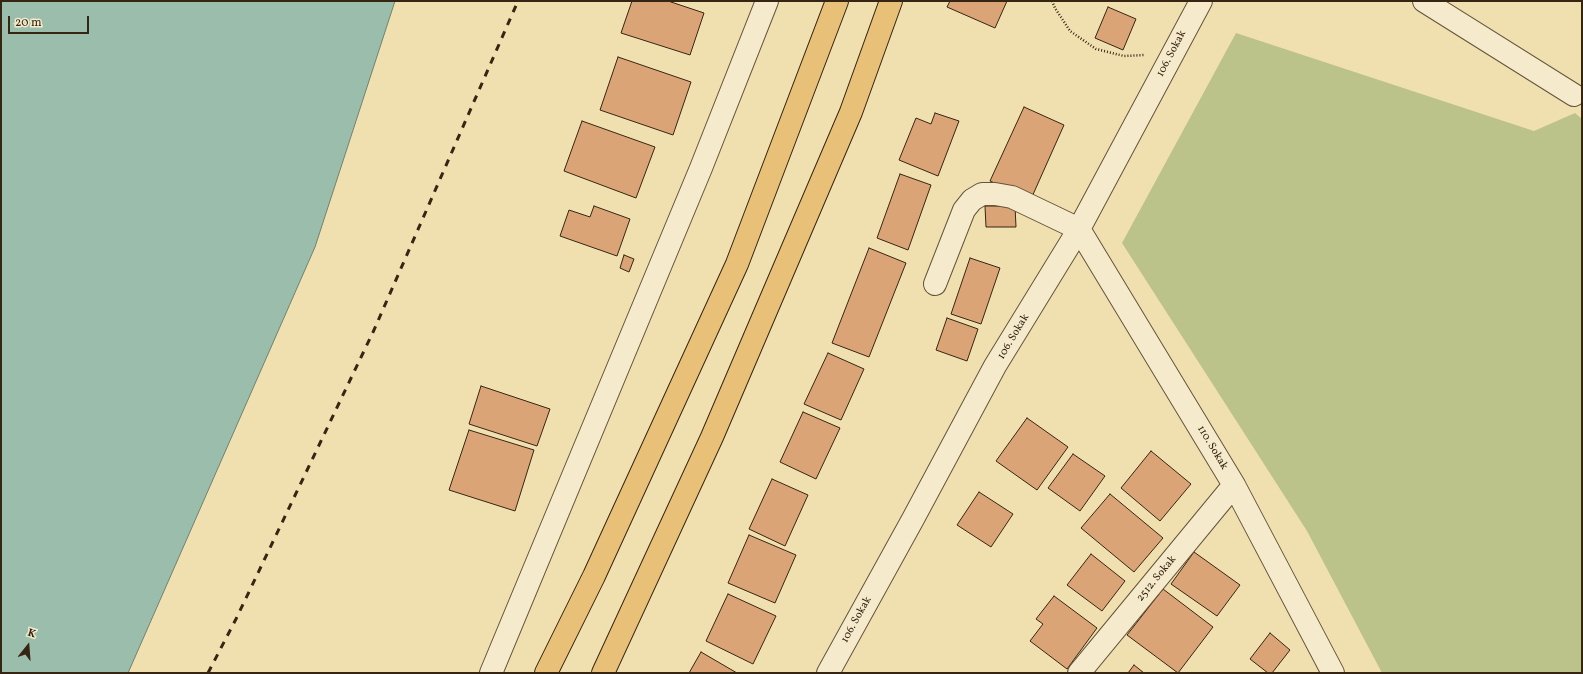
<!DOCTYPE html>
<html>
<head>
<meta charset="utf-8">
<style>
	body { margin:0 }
	#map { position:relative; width:1583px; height:674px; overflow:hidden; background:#f0e0b0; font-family:Vollkorn,serif }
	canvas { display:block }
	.frame { position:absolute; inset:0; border:2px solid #362513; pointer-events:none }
	.north { position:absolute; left:8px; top:626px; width:40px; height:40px; -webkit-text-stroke:3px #f5ebcc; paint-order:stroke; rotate:17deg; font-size:11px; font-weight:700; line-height:16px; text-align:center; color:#362513 }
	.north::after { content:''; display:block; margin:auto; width:14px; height:18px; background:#362513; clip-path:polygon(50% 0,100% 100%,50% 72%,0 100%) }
	.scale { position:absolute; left:8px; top:16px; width:81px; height:18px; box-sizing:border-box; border:2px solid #362513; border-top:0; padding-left:5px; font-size:12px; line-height:14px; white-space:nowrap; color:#362513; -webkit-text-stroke:3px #f5ebcc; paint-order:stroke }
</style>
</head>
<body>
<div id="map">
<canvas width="1583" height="674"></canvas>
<div class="frame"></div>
<div class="north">K</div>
<div class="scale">20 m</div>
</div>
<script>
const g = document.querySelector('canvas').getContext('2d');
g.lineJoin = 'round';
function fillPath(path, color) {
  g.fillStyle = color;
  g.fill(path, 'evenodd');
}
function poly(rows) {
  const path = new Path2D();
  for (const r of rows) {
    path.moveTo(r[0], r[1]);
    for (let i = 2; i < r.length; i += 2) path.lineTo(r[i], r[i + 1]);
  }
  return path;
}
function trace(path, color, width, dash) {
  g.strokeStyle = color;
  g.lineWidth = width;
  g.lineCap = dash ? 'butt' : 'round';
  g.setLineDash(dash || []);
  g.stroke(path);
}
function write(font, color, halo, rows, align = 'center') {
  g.font = font + ' Vollkorn,serif';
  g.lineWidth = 3.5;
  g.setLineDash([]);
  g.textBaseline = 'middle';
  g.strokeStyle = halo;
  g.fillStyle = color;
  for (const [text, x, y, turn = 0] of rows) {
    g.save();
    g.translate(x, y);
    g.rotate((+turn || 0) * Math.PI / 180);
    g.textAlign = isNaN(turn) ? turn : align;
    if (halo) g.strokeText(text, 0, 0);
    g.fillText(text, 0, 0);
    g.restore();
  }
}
const green = poly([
	[1236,33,1534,131,1575,113,1582,119,1582,673,1382,673,1307,531,1122,243]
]);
const water = poly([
	[1,1,395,1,315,247,128,673,1,673,1,1]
]);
const building = poly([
	[632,1,668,1,704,13,690,55,621,33,632,1],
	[950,1,1007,1,995,28,947,7,950,1],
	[1108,7,1136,19,1123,50,1095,38,1108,7],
	[618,57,691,82,673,135,600,110,618,57],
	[1024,107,1064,125,1031,199,990,181,1024,107],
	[935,113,959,121,938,176,899,160,916,118,931,124,935,113],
	[582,121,655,147,636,198,564,171,582,121],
	[900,174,931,185,908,250,877,238,900,174],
	[594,206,630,219,617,256,560,236,569,210,590,217,594,206],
	[985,206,1015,206,1016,227,986,227,985,206],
	[869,248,906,263,869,357,832,343,869,248],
	[624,255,634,259,629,272,620,268,624,255],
	[970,258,1000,268,981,324,951,314,970,258],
	[947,318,978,329,967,361,936,350,947,318],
	[828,353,864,369,841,420,804,404,828,353],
	[481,386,550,409,537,446,469,424,481,386],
	[803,412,840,428,816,479,780,462,803,412],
	[1027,418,1068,447,1037,490,996,461,1027,418],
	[469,430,534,450,515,511,449,490,469,430],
	[1151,451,1191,484,1160,521,1121,488,1151,451],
	[1073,454,1105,476,1080,511,1048,488,1073,454],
	[772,479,808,495,785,546,749,529,772,479],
	[979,492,1013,514,991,547,957,525,979,492],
	[1110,494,1163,538,1134,572,1081,528,1110,494],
	[749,535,796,555,775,603,728,583,749,535],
	[1194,552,1240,585,1217,616,1171,584,1194,552],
	[1091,554,1125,581,1102,611,1067,585,1091,554],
	[1163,589,1213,627,1178,673,1127,635,1163,589],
	[728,594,776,616,753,664,706,641,728,594],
	[1054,596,1097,628,1067,669,1030,641,1043,624,1036,619,1054,596],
	[1270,633,1290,650,1272,673,1268,673,1250,659,1270,633],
	[701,652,737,673,689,673,701,652],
	[1134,665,1144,673,1128,673,1134,665]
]);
const path = poly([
	[1052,1,1055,8,1070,31,1096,49,1124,56,1144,55]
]);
const street = poly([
	[1424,1,1574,95],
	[935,284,964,210,972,200,982,194,995,194,1012,197,1079,229,1234,485,1333,673],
	[491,673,701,168,767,1],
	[828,673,913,519,995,366,1079,229,1201,1],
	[1079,673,1234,485]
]);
const highway = poly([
	[546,673,594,576,737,264,837,1],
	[603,673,712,437,851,112,891,1]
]);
const rail = poly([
	[208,673,236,619,374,330,518,1]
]);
const streetNames = [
	["106. Sokak",1172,54,-62],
	["106. Sokak",1014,337,-59],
	["110. Sokak",1212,448,59],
	["2512. Sokak",1157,579,-51],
	["106. Sokak",857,620,-61]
];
fillPath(green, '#bbc28a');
fillPath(water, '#9abdac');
trace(water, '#72806f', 1);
fillPath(building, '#dba476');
trace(building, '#362513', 1);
trace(street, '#64543a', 24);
trace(highway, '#362513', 24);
trace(path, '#362513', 2.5, [1, 2]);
trace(street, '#f5ebcc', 22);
trace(highway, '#e8c078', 22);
trace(rail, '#362513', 3, [7, 7]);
write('11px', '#362513', '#f5ebcc', streetNames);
</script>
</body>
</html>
